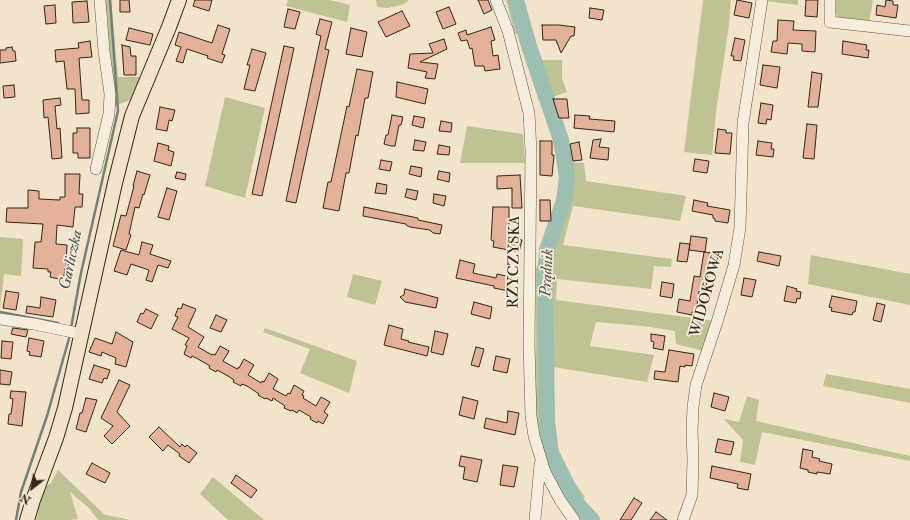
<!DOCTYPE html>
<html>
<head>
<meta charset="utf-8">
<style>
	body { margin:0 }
	#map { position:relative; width:910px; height:520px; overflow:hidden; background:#f2e4ca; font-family:"IM FELL Double Pica",serif }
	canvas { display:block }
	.north { position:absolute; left:12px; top:468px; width:40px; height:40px; -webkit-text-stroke:3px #f7eddd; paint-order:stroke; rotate:211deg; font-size:11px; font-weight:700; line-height:16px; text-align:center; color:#342716 }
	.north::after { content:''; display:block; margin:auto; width:14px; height:18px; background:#342716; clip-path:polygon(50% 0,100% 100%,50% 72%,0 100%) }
</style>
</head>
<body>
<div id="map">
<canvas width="910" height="520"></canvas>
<div class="north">N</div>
</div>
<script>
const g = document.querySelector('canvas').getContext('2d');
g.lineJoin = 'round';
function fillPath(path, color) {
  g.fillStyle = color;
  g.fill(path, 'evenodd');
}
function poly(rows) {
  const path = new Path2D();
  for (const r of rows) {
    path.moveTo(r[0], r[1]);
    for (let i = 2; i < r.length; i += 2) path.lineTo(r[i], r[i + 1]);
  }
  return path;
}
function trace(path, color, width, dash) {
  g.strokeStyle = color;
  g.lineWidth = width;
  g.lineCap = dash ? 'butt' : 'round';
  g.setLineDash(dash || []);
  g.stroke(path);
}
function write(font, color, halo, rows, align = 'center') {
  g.font = font + ' "IM FELL Double Pica",serif';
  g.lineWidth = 3.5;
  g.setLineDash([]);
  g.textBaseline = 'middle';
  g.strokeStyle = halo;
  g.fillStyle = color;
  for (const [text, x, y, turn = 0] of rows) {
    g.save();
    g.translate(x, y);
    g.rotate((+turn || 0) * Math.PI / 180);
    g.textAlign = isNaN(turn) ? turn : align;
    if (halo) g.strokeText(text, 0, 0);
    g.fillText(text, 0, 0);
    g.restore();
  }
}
const green = poly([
	[104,0,111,0,118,77,141,77,130,100,112,107],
	[288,0,330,0,350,5,347,22,286,6],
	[376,0,409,0,404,4,388,8,377,7],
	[506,0,520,0,537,52,524,55,522,34,515,34],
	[703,0,731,0,729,25,716,112,712,155,684,152],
	[766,0,798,0,798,5,765,1],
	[833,0,873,0,869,24,838,18,834,9],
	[539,60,562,60,562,78,567,92,550,98,559,128,550,127,541,101,539,101,526,61],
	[225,97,265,108,245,198,205,186],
	[467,126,523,134,525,163,460,163],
	[556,138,565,138,569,162,584,163,586,181,686,196,680,221,573,206,563,245,672,259,671,267,654,266,651,289,557,279,556,300,715,321,704,351,676,344,675,331,643,326,596,322,590,346,654,355,647,382,553,367,555,435,559,451,570,476,585,497,582,500,594,517,598,520,579,520,563,499,545,459,535,428,536,268,542,259,559,208,564,188,563,162,558,159],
	[0,237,23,239,21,276,4,274,0,308],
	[811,255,910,274,910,305,808,284],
	[353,274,382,281,375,305,347,297],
	[265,328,357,361,349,393,300,373,310,349,263,332],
	[826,374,910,389,910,403,823,386],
	[747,396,759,400,756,421,910,456,910,461,762,432,755,465,740,462,743,440,724,419,739,422],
	[58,470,105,515,127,519,128,520,98,520,89,508,70,492,78,519,70,520,36,520,44,488,51,483],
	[213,477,264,520,228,520,200,494]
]);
const stream = poly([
	[0,312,58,323],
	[71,328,81,273,118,111,110,0],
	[16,520,21,492,47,416,70,335]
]);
const river = poly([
	[516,0,529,46,561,140,567,177,564,200,547,250,545,278,547,422,551,453,576,503,592,520]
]);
const building = poly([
	[120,0,129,0,130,12,120,12,120,0],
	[195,0,212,0,209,11,193,6,195,0],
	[478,0,488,0,492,10,484,14,478,0],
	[737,0,752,3,749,18,734,15,737,0],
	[806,0,818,0,817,17,805,16,806,0],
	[886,0,893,1,893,5,898,5,896,18,876,15,877,5,885,7,886,0],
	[87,1,89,22,73,23,72,2,87,1],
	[55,5,56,23,46,24,44,6,55,5],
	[449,7,456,24,443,29,436,12,449,7],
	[590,8,604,10,602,20,589,18,590,8],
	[288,9,300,12,295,29,284,27,288,9],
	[402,11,410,26,386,37,378,22,402,11],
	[320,19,332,22,325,49,329,50,296,203,286,201,321,36,316,34,320,19],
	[778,20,794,21,793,30,816,31,815,52,802,51,802,44,788,43,787,54,771,52,773,41,777,41,778,20],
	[218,25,230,29,222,54,225,55,222,63,207,58,208,56,187,49,183,63,176,61,181,47,175,45,179,32,212,43,218,25],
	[542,25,559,25,575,27,574,36,571,36,561,53,556,40,543,40,542,25],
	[491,27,495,40,491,41,493,56,498,55,500,69,485,71,484,66,475,66,472,48,470,49,467,40,461,41,458,33,466,30,467,35,491,27],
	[129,28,153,34,150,45,126,40,129,28],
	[351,28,367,32,362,57,346,54,351,28],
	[735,38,745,40,741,61,733,60,734,56,731,56,735,38],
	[444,39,447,49,420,62,438,64,435,79,425,78,427,72,408,68,410,54,433,53,429,44,444,39],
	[90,41,92,57,79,58,82,100,89,100,89,113,76,114,75,89,67,89,64,61,56,62,55,50,79,48,78,43,90,41],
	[843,41,867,45,866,50,869,50,868,58,842,54,843,41],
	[122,45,130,47,131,56,136,56,136,75,124,75,122,45],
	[284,46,294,48,262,196,252,194,284,46],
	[12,47,13,51,15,51,16,61,0,63,0,50,6,50,6,48,12,47],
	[252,49,266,53,255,91,244,89,250,65,247,65,252,49],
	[763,65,780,67,777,88,760,85,763,65],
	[357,69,373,72,368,98,365,98,358,136,356,135,349,173,346,173,339,211,323,208,328,182,331,182,347,106,349,107,357,69],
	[812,72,822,74,818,107,808,107,812,72],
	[397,82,428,89,425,104,396,97,397,82],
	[14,85,15,97,4,98,3,86,14,85],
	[60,98,61,105,55,106,57,129,60,128,62,158,52,159,48,117,44,118,43,100,60,98],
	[553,99,567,99,569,118,559,118,553,99],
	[761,103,773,105,771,120,767,119,766,124,758,123,761,103],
	[160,107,175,110,172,121,169,120,167,131,156,129,160,107],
	[392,115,403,117,401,125,399,125,395,146,391,146,384,144,386,135,388,135,392,115],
	[575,115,590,116,589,119,615,121,614,132,574,128,575,115],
	[414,116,425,118,423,128,412,125,414,116],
	[441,121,452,123,451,132,439,131,441,121],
	[807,124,817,125,814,159,803,158,807,124],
	[77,128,90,128,90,158,78,158,78,153,73,153,73,133,77,133,77,128],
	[718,129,726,130,726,133,732,133,730,154,715,153,718,129],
	[601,139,599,147,609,148,608,160,590,158,593,140,601,139],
	[415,140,426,142,424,151,413,150,415,140],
	[540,141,552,141,552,155,554,155,552,176,540,175,540,141],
	[758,141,772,143,771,149,774,149,773,157,756,155,758,141],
	[579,142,582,160,573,161,570,144,579,142],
	[158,143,169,146,168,150,174,152,171,166,154,161,158,143],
	[439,145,450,147,449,155,437,154,439,145],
	[695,159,709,161,707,173,693,171,695,159],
	[381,160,392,162,390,171,379,169,381,160],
	[411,166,422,168,421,177,409,174,411,166],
	[137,171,150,175,144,195,143,194,139,208,135,207,129,234,131,235,126,250,113,246,121,215,126,216,134,186,133,186,137,171],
	[439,171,450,173,449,182,437,179,439,171],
	[177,172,186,174,185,180,175,178,177,172],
	[65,174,80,174,79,194,83,194,82,207,75,207,73,227,57,225,56,244,67,245,66,265,63,280,50,277,51,272,48,272,48,269,33,268,35,242,41,242,43,224,6,222,7,208,28,208,28,190,39,191,39,199,60,200,60,197,65,197,65,174],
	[520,175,522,208,512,208,512,188,497,189,497,176,520,175],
	[377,183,387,185,386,194,375,193,377,183],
	[167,188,177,191,169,220,158,217,167,188],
	[407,189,418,191,416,200,405,197,407,189],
	[434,194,446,196,444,206,433,203,434,194],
	[540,200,550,200,551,221,540,221,540,200],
	[694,200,708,203,707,206,730,210,728,223,715,221,715,219,713,218,713,215,692,211,694,200],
	[364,207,418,218,418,220,442,225,440,234,433,233,430,230,410,227,406,225,406,224,363,216,364,207],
	[493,207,509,207,509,238,522,240,519,252,493,247,494,241,491,240,493,207],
	[691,236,707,238,705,252,689,250,691,236],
	[142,242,153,245,150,254,171,261,168,268,158,265,152,282,146,280,149,270,131,264,127,275,114,271,121,250,139,255,142,242],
	[680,243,690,244,687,262,677,261,680,243],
	[704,252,718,254,716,268,709,266,705,292,699,291,696,313,692,312,692,315,677,312,679,299,690,301,694,276,700,277,704,252],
	[759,252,781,256,779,266,757,261,759,252],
	[460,260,475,264,473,273,496,278,497,274,511,277,508,291,494,288,494,286,456,278,460,260],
	[744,278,756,280,752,297,741,295,744,278],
	[662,282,674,284,672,298,660,296,662,282],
	[787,286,797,289,796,291,801,292,800,299,797,298,796,303,784,301,787,286],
	[405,289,438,298,436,308,405,302,400,297,404,295,405,289],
	[6,291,19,293,16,310,3,308,6,291],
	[832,296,857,301,855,312,853,312,852,315,831,311,832,308,829,307,832,296],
	[41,297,56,300,53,317,26,313,27,306,40,308,41,297],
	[474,302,492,307,490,319,471,314,474,302],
	[877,303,885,305,881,322,873,320,877,303],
	[183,304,196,309,188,327,204,337,198,347,212,355,213,354,215,355,220,346,229,351,223,361,237,369,237,368,239,368,244,359,254,365,248,375,261,383,262,381,264,382,269,373,278,379,273,389,286,396,288,393,290,394,294,385,304,391,302,395,304,396,303,398,316,406,321,397,330,402,324,412,328,415,323,424,318,421,317,423,310,419,311,417,299,410,297,413,292,410,291,411,284,408,285,406,273,398,272,401,266,398,265,399,258,395,259,394,247,386,242,384,241,386,233,382,234,380,228,376,217,370,216,372,209,368,210,366,198,359,192,356,191,358,184,354,187,346,185,345,189,338,172,329,178,317,175,316,178,308,181,309,183,304],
	[146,309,158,315,151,329,137,322,141,313,143,314,146,309],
	[216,315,227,320,221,332,210,328,216,315],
	[389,325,403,329,401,339,409,341,408,342,429,347,427,356,384,345,389,325],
	[13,328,28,330,26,337,11,334,13,328],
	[435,331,448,334,443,355,431,352,435,331],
	[116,332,133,342,126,367,115,364,116,358,102,352,101,356,89,352,95,338,112,344,116,332],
	[651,334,665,336,663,350,653,348,654,342,651,341,651,334],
	[29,338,44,341,41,357,29,355,30,352,27,351,29,338],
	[2,341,13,342,11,359,1,358,2,341],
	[476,347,484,349,479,367,471,365,476,347],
	[669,350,694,354,692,366,685,365,685,367,680,366,678,382,654,379,655,371,665,372,669,350],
	[496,356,510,359,507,373,493,370,496,356],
	[94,365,110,370,107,379,104,378,102,383,89,379,94,365],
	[0,370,12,372,10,385,0,384,0,370],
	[119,380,130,385,117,412,130,426,112,444,104,436,113,426,101,418,119,380],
	[11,391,26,392,22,426,8,424,9,414,11,414,13,399,10,398,11,391],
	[714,393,729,397,725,411,711,407,714,393],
	[463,397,478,401,474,419,459,415,463,397],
	[86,398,97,400,86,432,76,429,80,413,82,413,86,398],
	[508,411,519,413,515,435,484,428,486,418,507,423,508,411],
	[159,427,180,447,182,444,185,447,187,445,197,453,189,463,179,456,180,454,168,445,163,451,149,437,159,427],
	[718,439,734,442,731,455,715,452,718,439],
	[803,449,813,451,812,457,820,459,819,461,832,464,830,474,817,472,817,474,808,472,808,470,800,468,803,449],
	[461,456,482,460,477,482,463,479,465,467,459,466,461,456],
	[92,463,110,473,105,483,86,474,92,463],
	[503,465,518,467,514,487,500,485,503,465],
	[712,466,751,474,748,490,737,488,738,484,710,478,712,466],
	[236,475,257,490,251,498,231,483,236,475],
	[634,498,642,503,631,520,620,520,634,498],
	[656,512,667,520,650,520,656,512]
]);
const minor = poly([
	[496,0,508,31,529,113,531,151,529,345,531,416,534,436,545,472,560,500,574,520],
	[830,0,830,22,910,31],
	[96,169,109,114,110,94,104,51,100,0],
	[0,319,34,324,82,334],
	[535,520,540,464],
	[683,520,692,495,693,459,692,431,693,407,696,385,718,319,734,265,740,228,743,123,762,0]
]);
const major = poly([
	[27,520,33,500,56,438,65,408,115,183,132,116,169,27,179,0]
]);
const streetNames = [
	["RZYCZYSKA",515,262,-89],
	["WIDOKOWA",708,293,-74]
];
const waterNames = [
	["Garliczka",72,260,-78],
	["Prądnik",548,273,-87]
];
fillPath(green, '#bfc293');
trace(stream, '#728274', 2.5);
trace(river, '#9cbfb2', 16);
fillPath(building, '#e3b099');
trace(building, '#342716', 1);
trace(minor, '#645643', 12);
trace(major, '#342716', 16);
trace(minor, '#f7eddd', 11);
trace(major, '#f2e4ca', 14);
write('15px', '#342716', '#f7eddd', streetNames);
write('italic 16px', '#535545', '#f7eddd', waterNames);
</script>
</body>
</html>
